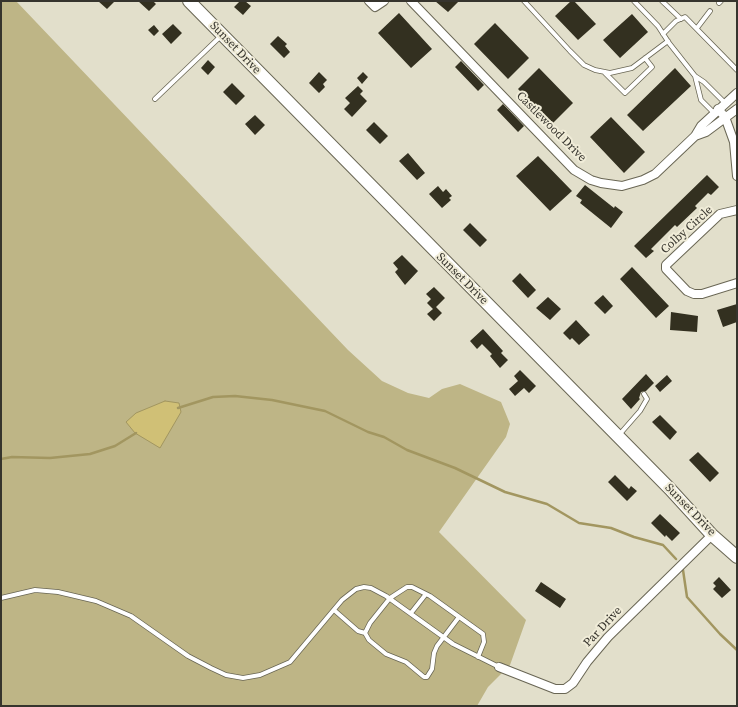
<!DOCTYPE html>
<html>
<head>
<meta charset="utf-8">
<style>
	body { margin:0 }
	#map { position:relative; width:738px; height:707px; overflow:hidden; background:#e2dfcb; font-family:"Source Serif 4",serif }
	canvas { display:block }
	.frame { position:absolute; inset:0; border:2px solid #36342d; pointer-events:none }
</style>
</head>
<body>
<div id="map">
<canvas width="738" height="707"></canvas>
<div class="frame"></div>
</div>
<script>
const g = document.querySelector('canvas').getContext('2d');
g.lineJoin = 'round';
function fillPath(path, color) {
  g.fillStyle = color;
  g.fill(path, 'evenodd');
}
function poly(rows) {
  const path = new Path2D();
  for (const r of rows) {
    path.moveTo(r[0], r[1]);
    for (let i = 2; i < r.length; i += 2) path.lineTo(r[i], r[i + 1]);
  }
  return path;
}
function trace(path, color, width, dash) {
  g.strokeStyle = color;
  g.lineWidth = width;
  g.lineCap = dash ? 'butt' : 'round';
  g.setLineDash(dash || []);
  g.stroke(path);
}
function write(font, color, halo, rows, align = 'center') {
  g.font = font + ' "Source Serif 4",serif';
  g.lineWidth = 4;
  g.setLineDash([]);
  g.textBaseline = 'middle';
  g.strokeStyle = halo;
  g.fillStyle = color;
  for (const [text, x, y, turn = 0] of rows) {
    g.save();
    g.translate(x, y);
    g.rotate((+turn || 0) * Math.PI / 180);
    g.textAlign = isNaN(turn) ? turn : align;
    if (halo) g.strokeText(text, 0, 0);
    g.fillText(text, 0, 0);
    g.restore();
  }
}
const green = poly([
	[1,1,16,1,348,350,382,381,408,393,429,398,442,389,460,384,501,402,510,424,506,437,439,532,526,620,510,665,488,687,477,706,1,706]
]);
const water = poly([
	[165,401,179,403,181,412,160,448,135,433,126,422,136,413,165,401]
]);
const stream = poly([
	[178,408,213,397,235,396,272,400,325,411,368,432,384,437,407,450,455,468,505,492,547,504,579,523,611,528,634,537,663,545,676,559],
	[1,459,12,457,50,458,90,454,115,446,136,433],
	[683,570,687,597,720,634,737,650]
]);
const building = poly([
	[98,1,115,1,107,9],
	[138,1,153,1,156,4,149,11],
	[240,1,245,1,251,6,243,15,234,7],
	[435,1,459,1,448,12],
	[571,1,574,1,596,24,578,40,555,16],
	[399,13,432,49,411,68,378,33],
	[632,14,648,32,620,58,603,40],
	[495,23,529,58,508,79,474,44],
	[173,24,182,33,171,44,162,34],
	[154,25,159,31,154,36,148,30],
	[278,36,287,44,285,46,290,52,284,58,270,44],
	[208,60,215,67,208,75,201,68],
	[461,61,484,85,478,91,455,67],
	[539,68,573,103,553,123,550,120,549,121,518,89],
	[675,68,691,86,643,131,627,115],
	[319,72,327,80,323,84,325,87,319,93,309,83],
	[363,72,368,77,362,84,357,78],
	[232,83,245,96,236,105,223,92],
	[358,86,363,91,360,94,367,101,352,117,344,109,350,103,345,98],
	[503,104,524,126,518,132,497,110],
	[255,115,265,125,255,135,245,124],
	[611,117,645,152,624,173,590,137],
	[374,122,388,136,380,144,366,130],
	[408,153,425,173,417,180,399,161],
	[538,156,572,191,550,211,516,176],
	[707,175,719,187,711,195,708,193,695,206,697,208,677,227,675,225,651,249,654,251,646,258,634,246],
	[585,185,614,208,615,206,623,212,611,228,580,203,582,200,576,196],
	[438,186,443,192,446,189,452,196,449,198,451,200,442,208,429,194],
	[470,223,487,240,480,247,463,230],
	[402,255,418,271,405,285,395,272,398,269,393,263],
	[632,267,669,306,656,318,620,279],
	[520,273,536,290,528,298,512,281],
	[434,287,445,298,436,307,442,313,434,321,427,314,433,309,427,303,431,299,426,294],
	[603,295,613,306,605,314,594,303],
	[548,297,561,309,550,320,536,308],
	[737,304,737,322,723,327,717,310],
	[671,312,698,316,697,332,670,330],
	[576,320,590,335,579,345,572,338,570,340,563,333],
	[483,329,503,351,501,353,508,360,500,368,490,356,492,354,482,344,477,349,470,341],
	[520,370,536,386,529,393,524,388,515,396,509,389,518,381,514,376],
	[646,374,654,383,646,391,641,392,639,398,640,399,631,409,622,399],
	[667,375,672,381,660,392,655,386],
	[660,415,677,432,670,440,652,422],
	[698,452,719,473,710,482,689,460],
	[615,475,629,489,631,486,637,491,627,501,608,482],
	[660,514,680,533,672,541,666,535,665,537,651,523],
	[719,577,731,590,722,598,713,589,716,586,713,583],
	[541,582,566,599,560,608,535,591]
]);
const lane = poly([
	[524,1,570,51,584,65,595,70,610,73,632,68,668,41],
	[634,1,658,26,669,43,695,76,704,82,725,103],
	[662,1,681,19],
	[719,3,721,1],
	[697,28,710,11],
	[663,34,676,21,685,17,737,70],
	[605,73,625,93,652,67,645,58],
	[695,76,701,100,714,113],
	[155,99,222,35],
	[619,435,640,411,647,399,644,394],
	[1,598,35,590,58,592,96,601,131,616,188,656,211,668,226,675,243,678,260,675,290,662,342,600,356,589,364,587,371,588,386,596,453,644,499,667],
	[334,610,358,631,365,633],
	[411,613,426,594],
	[459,617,437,646,434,653,432,669,427,677,424,677,406,662,386,654,369,640,365,633,370,623,390,598,407,587,412,587,430,596,483,634,484,642,478,657]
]);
const street = poly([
	[369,1,375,7,384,1],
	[411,1,574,170,591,180,601,183,622,186,643,180,655,174,695,136,701,126,737,93],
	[718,109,725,117,734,142,737,176],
	[695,136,706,132,737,109],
	[737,210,720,214,666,265,666,269,687,291,694,294,702,294,737,283],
	[499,667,555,689,565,689,573,683,587,662,608,637,712,535]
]);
const secondary = poly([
	[189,1,670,489,712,535,737,557]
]);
const streetNames = [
	["Sunset Drive",235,48,46],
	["Castlewood Drive",551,127,45],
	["Colby Circle",687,230,-42],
	["Sunset Drive",462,279,45],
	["Sunset Drive",690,510,46],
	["Par Drive",603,627,-47]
];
fillPath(green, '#beb586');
fillPath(water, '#d0c076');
trace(water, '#a29660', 1);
trace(stream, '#a29660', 2.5);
fillPath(building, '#333020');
trace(lane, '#696654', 5.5);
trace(street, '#696654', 10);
trace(secondary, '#696654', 14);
trace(lane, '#fff', 4);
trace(street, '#fff', 8);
trace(secondary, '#fff', 12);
write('12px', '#36342d', '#f0ecd8', streetNames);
</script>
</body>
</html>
